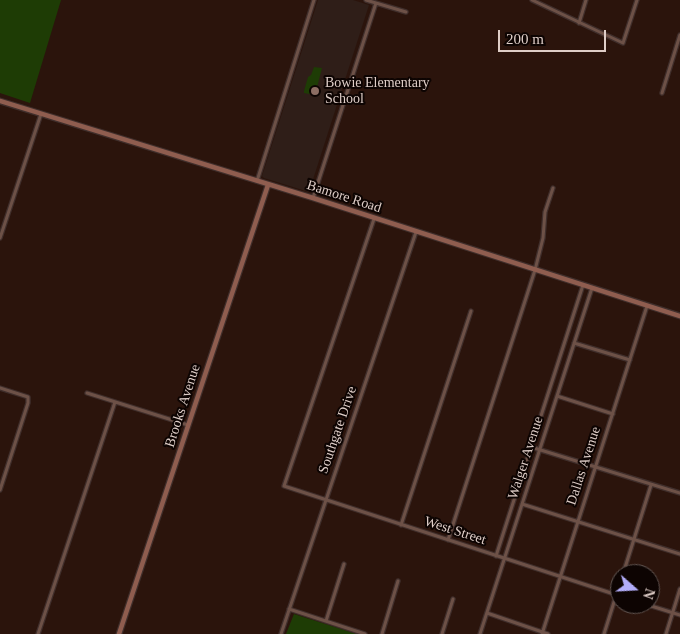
<!DOCTYPE html>
<html>
<head>
<meta charset="utf-8">
<style>
	body { margin:0 }
	#map { position:relative; width:680px; height:634px; overflow:hidden; background:#2b140c; font-family:"Times New Roman",serif }
	canvas { display:block }
	.north { position:absolute; left:610px; top:564px; width:50px; height:50px; box-sizing:border-box; background:#0d0402; border:1px solid #615551; border-radius:50%; rotate:109deg; font-size:14px; font-weight:700; line-height:20px; text-align:center; color:#dfcec8 }
	.north::after { content:''; display:block; margin:auto; width:18px; height:22px; background:#b2adf9; clip-path:polygon(50% 0,100% 100%,50% 72%,0 100%) }
	.scale { position:absolute; left:498px; top:30px; width:108px; height:22px; box-sizing:border-box; border:2px solid #dfcec8; border-top:0; padding-left:6px; font-size:15px; line-height:18px; white-space:nowrap; color:#dfcec8; -webkit-text-stroke:4px #0d0402; paint-order:stroke }
</style>
</head>
<body>
<div id="map">
<canvas width="680" height="634"></canvas>
<div class="north">N</div>
<div class="scale">200 m</div>
</div>
<script>
const g = document.querySelector('canvas').getContext('2d');
g.lineJoin = 'round';
function fillPath(path, color) {
  g.fillStyle = color;
  g.fill(path, 'evenodd');
}
function poly(rows) {
  const path = new Path2D();
  for (const r of rows) {
    path.moveTo(r[0], r[1]);
    for (let i = 2; i < r.length; i += 2) path.lineTo(r[i], r[i + 1]);
  }
  return path;
}
function trace(path, color, width, dash) {
  g.strokeStyle = color;
  g.lineWidth = width;
  g.lineCap = dash ? 'butt' : 'round';
  g.setLineDash(dash || []);
  g.stroke(path);
}
function write(font, color, halo, rows, align = 'center') {
  g.font = font + ' "Times New Roman",serif';
  g.lineWidth = 4;
  g.setLineDash([]);
  g.textBaseline = 'middle';
  g.strokeStyle = halo;
  g.fillStyle = color;
  for (const [text, x, y, turn = 0] of rows) {
    g.save();
    g.translate(x, y);
    g.rotate((+turn || 0) * Math.PI / 180);
    g.textAlign = isNaN(turn) ? turn : align;
    if (halo) g.strokeText(text, 0, 0);
    g.fillText(text, 0, 0);
    g.restore();
  }
}
const education = poly([
	[318,0,353,0,369,5,309,192,264,178,262,176]
]);
const green = poly([
	[0,0,61,0,30,103,0,93],
	[314,67,322,68,315,95,304,93,304,91,308,77,311,75],
	[294,614,357,634,286,634]
]);
const street = poly([
	[366,0,406,12],
	[532,0,623,43,637,0],
	[579,23,586,0],
	[662,93,680,35],
	[257,181,314,0],
	[313,198,376,3],
	[374,219,284,486,620,596],
	[0,238,41,114],
	[574,343,630,360],
	[0,388,28,397,28,403,0,490],
	[87,393,188,425],
	[557,396,613,414],
	[531,447,680,493],
	[522,504,680,554],
	[401,525,471,311],
	[448,540,535,270,543,238,545,212,553,188],
	[496,556,583,285],
	[623,574,651,485],
	[645,604,680,615],
	[289,609,365,634],
	[487,613,548,634],
	[326,621,344,564],
	[38,634,115,402],
	[281,634,416,232],
	[382,634,398,581],
	[442,634,453,599],
	[480,634,592,288],
	[542,634,647,306],
	[604,634,620,583],
	[666,634,680,589]
]);
const secondary = poly([
	[0,101,313,198,680,316],
	[119,634,268,185]
]);
const markers = [
	[315,91,5,"#8d6e63"]
];
const poiNames = [
	["Bowie Elementary",325,83],
	["School",325,99]
];
const streetNames = [
	["Bamore Road",344,197,18],
	["Brooks Avenue",183,406,-72],
	["Southgate Drive",338,430,-71],
	["Walger Avenue",526,458,-72],
	["Dallas Avenue",584,466,-72],
	["West Street",455,531,18]
];
fillPath(education, '#2f1e18');
fillPath(green, '#1e3c05');
trace(street, '#402f2c', 5.5);
trace(secondary, '#402f2c', 7);
trace(street, '#6d5147', 3);
trace(secondary, '#8f5d4f', 4.5);
for (const [x, y, r, color] of markers) {
  const dot = new Path2D();
  dot.arc(x, y, r, 0, 2 * Math.PI);
  g.fillStyle = color;
  g.fill(dot);
  trace(dot, '#0d0402', 2);
}
write('14px', '#dfcec8', '#0d0402', poiNames, 'left');
write('14px', '#dfcec8', '#0d0402', streetNames);
</script>
</body>
</html>
